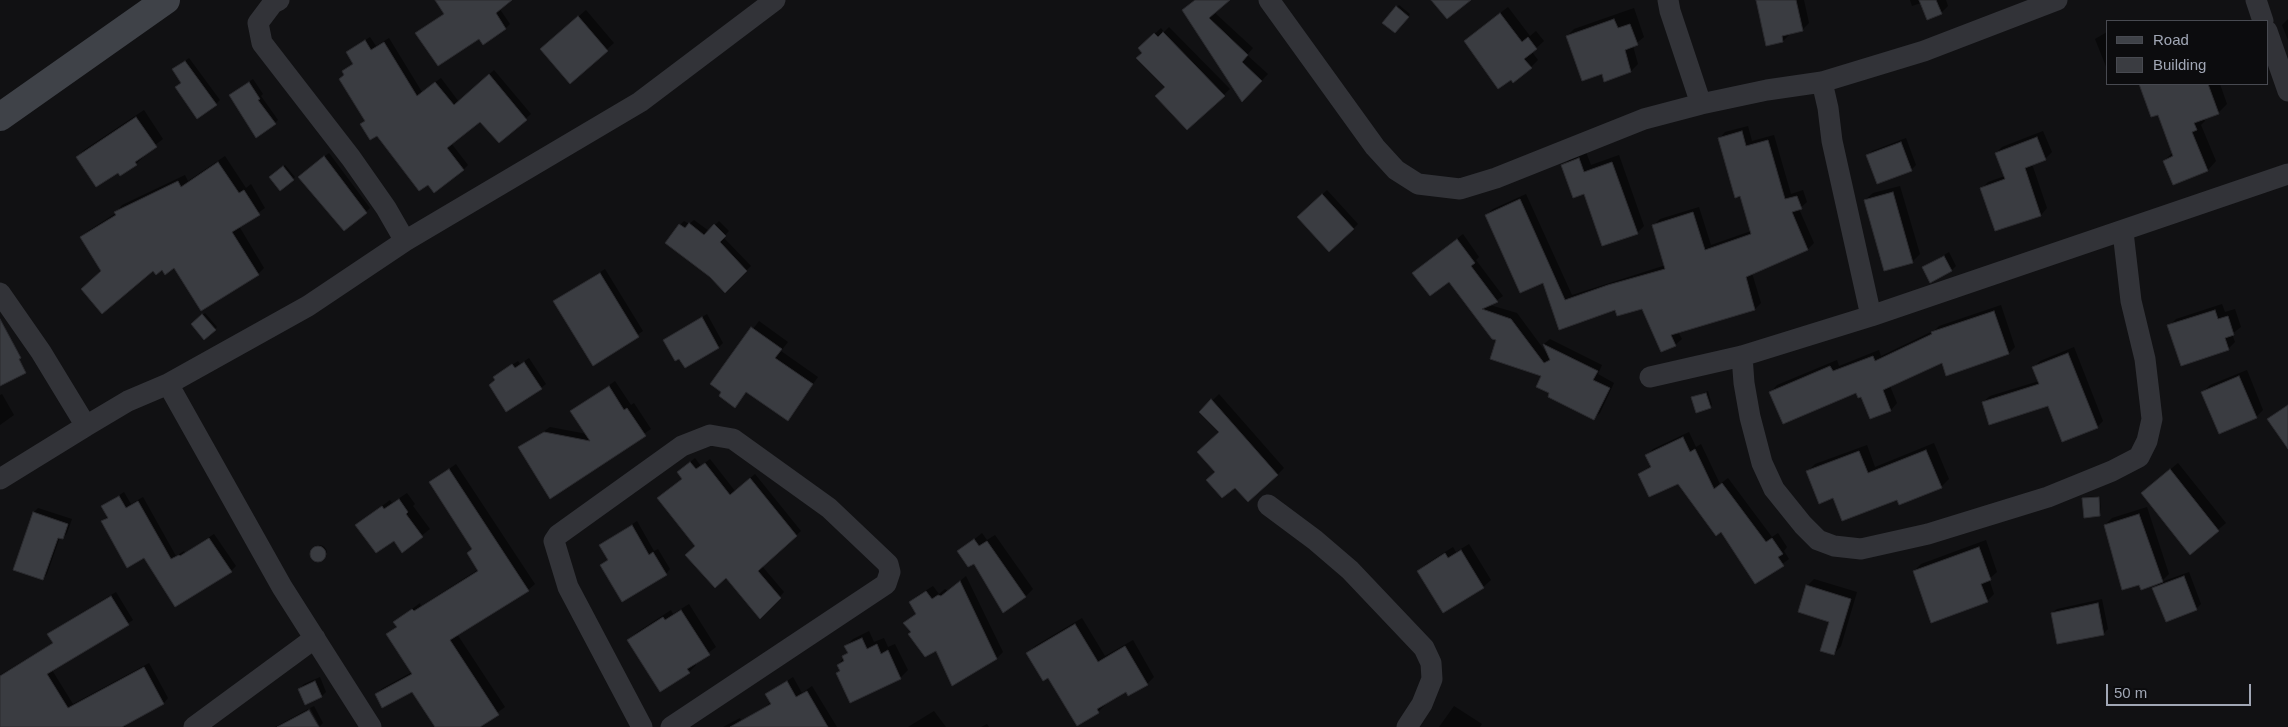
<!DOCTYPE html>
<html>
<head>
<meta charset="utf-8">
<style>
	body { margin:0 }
	#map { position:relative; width:2288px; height:727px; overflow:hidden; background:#111113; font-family:Arial,sans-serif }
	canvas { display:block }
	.legend { position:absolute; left:2106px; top:20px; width:162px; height:65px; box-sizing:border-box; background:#0c0c0e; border:1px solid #484a51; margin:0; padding:6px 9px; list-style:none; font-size:15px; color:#a1a7b5 }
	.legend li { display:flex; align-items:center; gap:10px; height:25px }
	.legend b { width:25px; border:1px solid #484a51 }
	.scale { position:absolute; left:2106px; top:684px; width:145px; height:22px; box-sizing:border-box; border:2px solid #a1a7b5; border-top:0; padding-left:6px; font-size:15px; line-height:18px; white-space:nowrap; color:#a1a7b5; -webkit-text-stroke:4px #0c0c0e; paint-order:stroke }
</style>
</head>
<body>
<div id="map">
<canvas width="2288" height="727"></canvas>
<ul class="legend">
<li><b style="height:6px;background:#3f4248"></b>Road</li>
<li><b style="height:14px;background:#3a3c41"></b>Building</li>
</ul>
<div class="scale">50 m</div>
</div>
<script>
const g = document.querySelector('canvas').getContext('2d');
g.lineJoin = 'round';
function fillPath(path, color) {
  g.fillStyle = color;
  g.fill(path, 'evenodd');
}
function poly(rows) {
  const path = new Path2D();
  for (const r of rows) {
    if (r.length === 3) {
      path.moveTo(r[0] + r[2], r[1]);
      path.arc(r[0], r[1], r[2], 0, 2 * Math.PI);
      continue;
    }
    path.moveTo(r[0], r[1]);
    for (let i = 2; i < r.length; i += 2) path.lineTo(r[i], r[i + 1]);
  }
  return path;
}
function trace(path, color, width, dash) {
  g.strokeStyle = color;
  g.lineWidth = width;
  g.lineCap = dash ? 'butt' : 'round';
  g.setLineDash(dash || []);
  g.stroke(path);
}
const shadow = poly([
	[436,0,510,0,499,8,510,24,506,28,479,37,417,33,445,13],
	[1195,0,1228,0,1214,12,1253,48,1247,55,1268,74,1243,100,1190,4],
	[1757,0,1804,0,1809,23,1802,30,1790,34,1783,41],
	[1910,0,1946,0,1948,6,1941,13,1921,3,1912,6],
	[1399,5,1410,14,1395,32,1384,22],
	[1508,7,1530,36,1536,31,1544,41,1532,52,1538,60,1531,67,1473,34],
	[1634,8,1644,37,1633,46,1638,64,1631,71,1603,72,1567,36,1574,29],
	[586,10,614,43,570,82,549,42],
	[2288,19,2288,40,2282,25],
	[1169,27,1230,89,1187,129,1167,86,1143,53,1145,43,1161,28,1164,32],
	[2107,32,2107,69,2095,39],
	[370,37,376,46,389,38,422,92,441,78,459,102,494,70,531,114,499,141,480,120,451,143,468,165,463,170,428,183,377,134,361,124,366,120,343,72,354,63,347,52],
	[189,58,220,100,216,104,182,82,173,70],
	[253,79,263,94,261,96,278,120,275,123,230,95],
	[2140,84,2220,84,2227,104,2218,113,2204,118,2205,121,2201,125,2216,161,2208,170,2174,184,2164,161,2173,152,2159,113,2152,116],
	[144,110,163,139,142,155,143,157,136,164,118,171,77,157,84,150],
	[1748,126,1752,141,1774,135,1791,194,1803,190,1807,202,1799,209,1814,243,1808,249,1752,273,1761,303,1755,309,1678,332,1682,339,1675,345,1642,308,1616,309,1560,329,1543,281,1486,215,1493,209,1526,194,1572,295,1666,265,1654,225,1660,219,1699,207,1711,245,1751,231,1741,195,1719,139,1725,132],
	[2043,131,2052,152,2045,159,2032,164,2047,208,2041,215,1996,230,1982,188,1988,182,2005,176,1996,153,2002,147],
	[1906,138,1916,165,1911,170,1867,156,1872,151],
	[1586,152,1591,165,1619,155,1644,226,1637,233,1584,192,1563,166,1570,159],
	[329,153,370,208,366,212,304,172],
	[225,156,246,188,251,184,265,208,239,226,264,268,258,274,174,266,153,270,103,271,82,237,88,231,116,213,122,205,185,175,188,181],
	[285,165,295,177,280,189,272,175],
	[1900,186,1920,254,1913,261,1885,269,1865,200,1873,193],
	[1327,190,1358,224,1353,229,1299,217],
	[694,220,709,231,719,221,729,231,723,237,751,266,725,291,680,225,684,221,689,224],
	[1463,234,1479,257,1476,260,1503,296,1490,305,1517,313,1548,355,1544,344,1550,339,1602,365,1598,374,1614,383,1600,413,1594,418,1497,339,1449,281,1413,273],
	[1949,252,1956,266,1952,270,1930,281,1923,268],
	[605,269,643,331,594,364,555,301],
	[2222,304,2225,312,2235,309,2241,327,2232,334,2235,342,2228,349,2169,326,2176,319],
	[2001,305,2015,347,2009,353,1943,361,1890,386,1897,403,1891,410,1857,391,1771,392,1777,385,1837,360,1839,366,1879,350,1881,356,1935,330,1939,326],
	[205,313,217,327,204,338,193,324],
	[707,314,723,343,719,347,665,340],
	[759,321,788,342,781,351,818,377,788,419,747,391,735,406,723,392,712,384],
	[2074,347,2103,421,2097,427,2048,405,1983,402,1990,396,2039,381,2034,367,2040,361],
	[529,358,546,384,541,388,496,379,494,377,518,361,520,364],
	[2247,370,2263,410,2256,417,2202,393,2210,385],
	[615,381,631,405,634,403,651,429,550,497,520,448,550,427,587,434,572,412],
	[1708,391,1712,405,1710,407,1693,397],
	[2,394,14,415,0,425,0,395],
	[1219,394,1284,468,1277,475,1235,486,1221,431,1201,412],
	[1689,432,1696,447,1701,444,1720,484,1728,478,1772,537,1778,533,1787,547,1784,551,1789,559,1756,583,1721,530,1678,482,1639,474,1652,465,1647,455,1653,449],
	[1934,443,1949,479,1941,487,1900,503,1898,498,1834,496,1807,472,1815,464,1867,445,1875,467],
	[695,458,701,466,710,459,735,491,755,474,801,531,762,566,784,592,761,617,726,576,696,546,683,479,678,472],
	[2178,463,2226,523,2190,553,2142,493],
	[456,464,535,584,528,590,457,634,505,707,478,727,436,727,412,690,376,694,383,688,412,672,387,634,397,626,395,622,420,603,421,606,479,569,473,548,431,482],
	[124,492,131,504,143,497,176,556,184,551,185,553,214,534,236,566,231,571,145,556,103,522,107,517,103,506],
	[407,493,415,504,413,506,430,529,402,551,394,539,357,525,390,500,392,503],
	[2100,496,2101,513,2099,515,2083,499,2085,497],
	[2147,507,2169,574,2161,582,2189,572,2201,604,2196,609,2154,588,2160,582,2105,525,2112,518],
	[38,508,72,519,67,533,63,538,60,537,47,574,43,579,14,569,34,512],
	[637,521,654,551,658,549,670,569,666,574,602,565,609,559,601,545],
	[982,533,987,540,995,535,1033,589,1026,596,959,552],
	[1986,540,1997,572,1989,579,1994,594,1987,601,1914,571,1921,564],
	[1469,544,1491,580,1483,587,1443,611,1419,571,1426,564,1453,547,1456,552],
	[319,553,8],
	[966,576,1003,652,997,658,936,649,912,632,905,623,917,613,911,603,917,596,933,586,939,594,945,589,948,591],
	[1814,579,1857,592,1841,646,1834,654,1830,621,1807,586],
	[116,592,133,620,52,670,73,704,149,663,168,698,164,703,124,725,126,727,0,727,0,675,54,642,49,634,53,630],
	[2102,599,2108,629,2104,633,2058,643,2052,613,2057,609],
	[689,604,716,647,695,663,696,665,689,672,628,641,636,633,671,610,673,614],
	[1082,618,1105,656,1133,640,1154,677,1147,684,1126,690,1104,703,1105,705,1098,712,1048,676,1028,653,1035,646],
	[869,631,874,642,884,638,888,647,895,644,908,670,901,677,851,701,837,673,841,670,838,665,848,652,846,646,853,639],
	[320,677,326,692,322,696,299,689,304,684],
	[793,677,802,693,812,686,837,727,768,727,759,712,771,702,767,694],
	[314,706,323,723,320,726,310,708],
	[1454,706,1482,724,1480,727,1439,727],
	[308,709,317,727,275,727],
	[934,711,946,727,908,727],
	[740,718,744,727,723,727],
	[987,724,989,727,981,727]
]);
const building = poly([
	[435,0,512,0,496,13,506,29,483,45,479,39,438,66,415,33,444,14,435,0],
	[1195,0,1230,0,1209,18,1248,55,1242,62,1262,81,1242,102,1182,10,1195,0],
	[1431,0,1471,0,1447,19,1431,0],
	[1756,0,1796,0,1803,31,1782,36,1783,42,1766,46,1756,0],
	[1919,0,1936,0,1942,14,1927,20,1919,0],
	[1396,6,1409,17,1395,33,1382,23,1396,6],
	[1500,13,1522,42,1528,37,1537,49,1524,59,1532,68,1513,83,1511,80,1498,89,1464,41,1500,13],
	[578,16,608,51,570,84,540,49,578,16],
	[1614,19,1618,28,1630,24,1638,45,1625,50,1631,72,1604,82,1602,74,1582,81,1566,36,1614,19],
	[1163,32,1225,96,1187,130,1155,96,1165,87,1136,58,1142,53,1138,48,1154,33,1158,37,1163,32],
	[365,40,371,50,384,42,417,96,435,82,454,105,489,74,527,120,499,143,480,122,447,148,464,170,434,193,428,185,419,191,377,136,370,140,360,124,365,121,339,79,344,75,342,71,353,64,346,52,365,40],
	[185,61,217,105,197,119,175,87,181,83,172,69,185,61],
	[249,82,260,99,258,100,276,124,256,138,229,95,249,82],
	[2139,84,2208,84,2219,114,2194,123,2197,130,2192,132,2208,171,2173,185,2163,161,2173,156,2158,115,2151,117,2139,84],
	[136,117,157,147,135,162,137,165,120,176,118,173,96,187,76,157,136,117],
	[1742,131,1746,146,1768,140,1785,199,1797,196,1802,209,1792,212,1808,250,1746,277,1755,310,1671,335,1676,346,1661,352,1642,309,1617,316,1615,310,1559,330,1543,283,1520,293,1485,215,1520,199,1565,300,1608,285,1665,269,1652,225,1693,212,1705,250,1751,234,1740,196,1735,198,1718,138,1742,131],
	[2037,137,2046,160,2025,168,2041,216,1995,231,1980,188,2005,179,1995,153,2037,137],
	[1901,142,1912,171,1877,184,1866,155,1901,142],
	[324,156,367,213,344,231,298,177,324,156],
	[1579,158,1584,172,1612,162,1638,234,1602,246,1584,194,1573,198,1561,165,1579,158],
	[218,162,239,193,244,190,260,215,232,232,259,275,201,311,174,268,165,275,162,270,156,275,153,271,102,314,81,289,101,271,80,237,116,215,114,212,178,181,181,187,218,162],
	[283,166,294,180,280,191,269,177,283,166],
	[1893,192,1913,263,1884,271,1864,200,1893,192],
	[1322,194,1354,229,1329,252,1297,217,1322,194],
	[689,223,704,235,714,224,726,236,720,242,747,271,725,293,710,277,665,243,679,224,685,228,689,223],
	[1457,239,1475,263,1471,266,1498,302,1482,309,1511,319,1544,363,1550,360,1543,344,1598,371,1593,380,1610,388,1594,420,1548,397,1549,393,1536,387,1541,376,1490,359,1496,340,1492,339,1449,282,1430,296,1412,273,1457,239],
	[1944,256,1952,271,1930,283,1922,267,1944,256],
	[600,273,639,337,593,366,553,301,600,273],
	[2215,310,2218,319,2228,316,2234,335,2225,338,2229,350,2181,366,2167,325,2215,310],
	[1994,311,2009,354,1946,376,1942,363,1883,390,1891,411,1870,419,1861,397,1858,398,1856,393,1783,424,1769,392,1830,366,1833,371,1873,356,1875,361,1932,334,1931,332,1994,311],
	[202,314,216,330,204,340,191,324,202,314],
	[702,317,719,348,685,368,679,359,675,361,663,340,702,317],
	[0,319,21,358,19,359,26,373,0,386,0,319],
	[751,327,782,349,775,358,813,384,788,421,746,392,735,408,719,396,721,392,710,384,751,327],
	[2068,353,2098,428,2062,442,2048,406,1989,425,1982,402,2039,384,2032,367,2068,353],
	[524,362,542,389,506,412,489,385,495,380,493,377,512,364,515,368,524,362],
	[2239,376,2257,418,2219,434,2201,392,2239,376],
	[609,386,624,410,627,408,646,436,550,499,518,447,544,432,590,441,570,411,609,386],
	[1706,393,1711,408,1696,413,1691,397,1706,393],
	[1211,399,1278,475,1248,502,1235,488,1222,498,1206,480,1215,472,1197,452,1219,432,1199,412,1211,399],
	[2288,405,2288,449,2267,419,2288,405],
	[1683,437,1690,452,1695,449,1714,489,1722,483,1766,542,1772,538,1783,554,1778,557,1784,566,1755,584,1721,532,1716,536,1678,484,1649,497,1638,474,1651,467,1645,455,1683,437],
	[1926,450,1942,488,1899,505,1897,500,1842,521,1833,498,1819,504,1806,471,1859,451,1868,473,1926,450],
	[690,462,696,469,705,463,730,495,750,478,797,536,758,571,781,598,760,619,726,578,715,588,685,555,695,546,657,498,682,479,677,472,690,462],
	[449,469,529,591,450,640,499,715,480,727,435,727,412,692,382,708,375,694,412,674,386,634,397,627,393,622,412,609,414,611,478,571,467,553,472,549,429,482,449,469],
	[2170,469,2219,531,2190,555,2141,493,2170,469],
	[119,496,126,508,138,501,171,559,179,555,180,556,209,538,232,572,175,607,144,558,127,568,101,521,108,518,101,506,119,496],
	[2099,497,2100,516,2084,518,2082,498,2099,497],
	[399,499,408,512,406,514,423,537,402,553,394,541,376,553,355,525,382,506,384,509,399,499],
	[33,512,68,524,63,539,58,538,43,580,13,570,33,512],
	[2139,514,2163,582,2141,590,2139,585,2122,590,2104,525,2139,514],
	[632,525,649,555,653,552,667,575,622,602,600,565,608,560,599,545,632,525],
	[974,539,979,546,987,541,1026,597,1003,613,974,564,968,567,957,551,974,539],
	[318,554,8],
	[1979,547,1991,580,1981,584,1988,602,1931,623,1913,571,1979,547],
	[1461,550,1484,588,1443,613,1417,571,1445,553,1448,558,1461,550],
	[2184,576,2197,610,2166,622,2152,588,2184,576],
	[960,581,997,659,952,686,936,651,925,657,908,634,911,632,903,623,916,614,909,602,926,591,932,599,938,595,941,596,960,581],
	[1806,585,1851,599,1834,655,1820,651,1829,622,1798,612,1806,585],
	[111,596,129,625,47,674,68,708,144,667,164,704,122,727,0,727,0,676,53,643,47,634,111,596],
	[2098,603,2104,635,2057,644,2051,613,2098,603],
	[681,610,710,655,687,669,690,673,660,692,627,640,663,617,665,620,681,610],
	[1075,624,1098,662,1125,646,1148,685,1128,696,1126,692,1097,709,1099,713,1077,726,1048,678,1043,681,1026,653,1075,624],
	[862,638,867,649,877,644,881,654,888,650,901,679,850,703,836,673,840,671,837,665,844,661,842,656,848,653,844,646,862,638],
	[315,681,322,697,305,705,298,689,315,681],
	[787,681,796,697,807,691,828,727,730,727,771,704,765,694,787,681],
	[309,710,319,727,277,727,309,710]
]);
const minor = poly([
	[279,0,273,3,258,23,262,43,351,158,386,208,405,241],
	[1269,0,1375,147,1396,170,1418,184,1460,189,1496,178,1644,119,1701,104,1767,90,1822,82,1924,51,2057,0],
	[1668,0,1670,11,1701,104],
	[2256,0,2263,21],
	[2267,31,2288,91],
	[1822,82,1828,108,1832,141,1871,316],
	[0,293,41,352,86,426,0,479],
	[1742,356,1744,383,1750,417,1762,463,1774,489,1803,525,1818,540,1834,546,1861,549,1928,534,2048,497,2112,471,2139,457,2147,441,2152,419,2149,393,2145,359,2131,301,2123,232],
	[1650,377,1742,356,1871,316,2288,174],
	[168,384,282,587,371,727],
	[86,426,128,401,168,384,308,306,405,241,640,102,775,0],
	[1268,505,1315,540,1350,570,1424,648,1431,663,1432,679,1422,704,1407,727],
	[194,727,315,638],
	[642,727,568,587,554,541,558,535,682,446,710,435,733,439,829,508,888,564,890,572,886,584,671,727]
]);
const secondary = poly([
	[0,117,166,0]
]);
fillPath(shadow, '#0007');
fillPath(building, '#3a3c41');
trace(building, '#2b2b2f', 1);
trace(minor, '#323338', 21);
trace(secondary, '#3f4248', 28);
</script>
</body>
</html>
